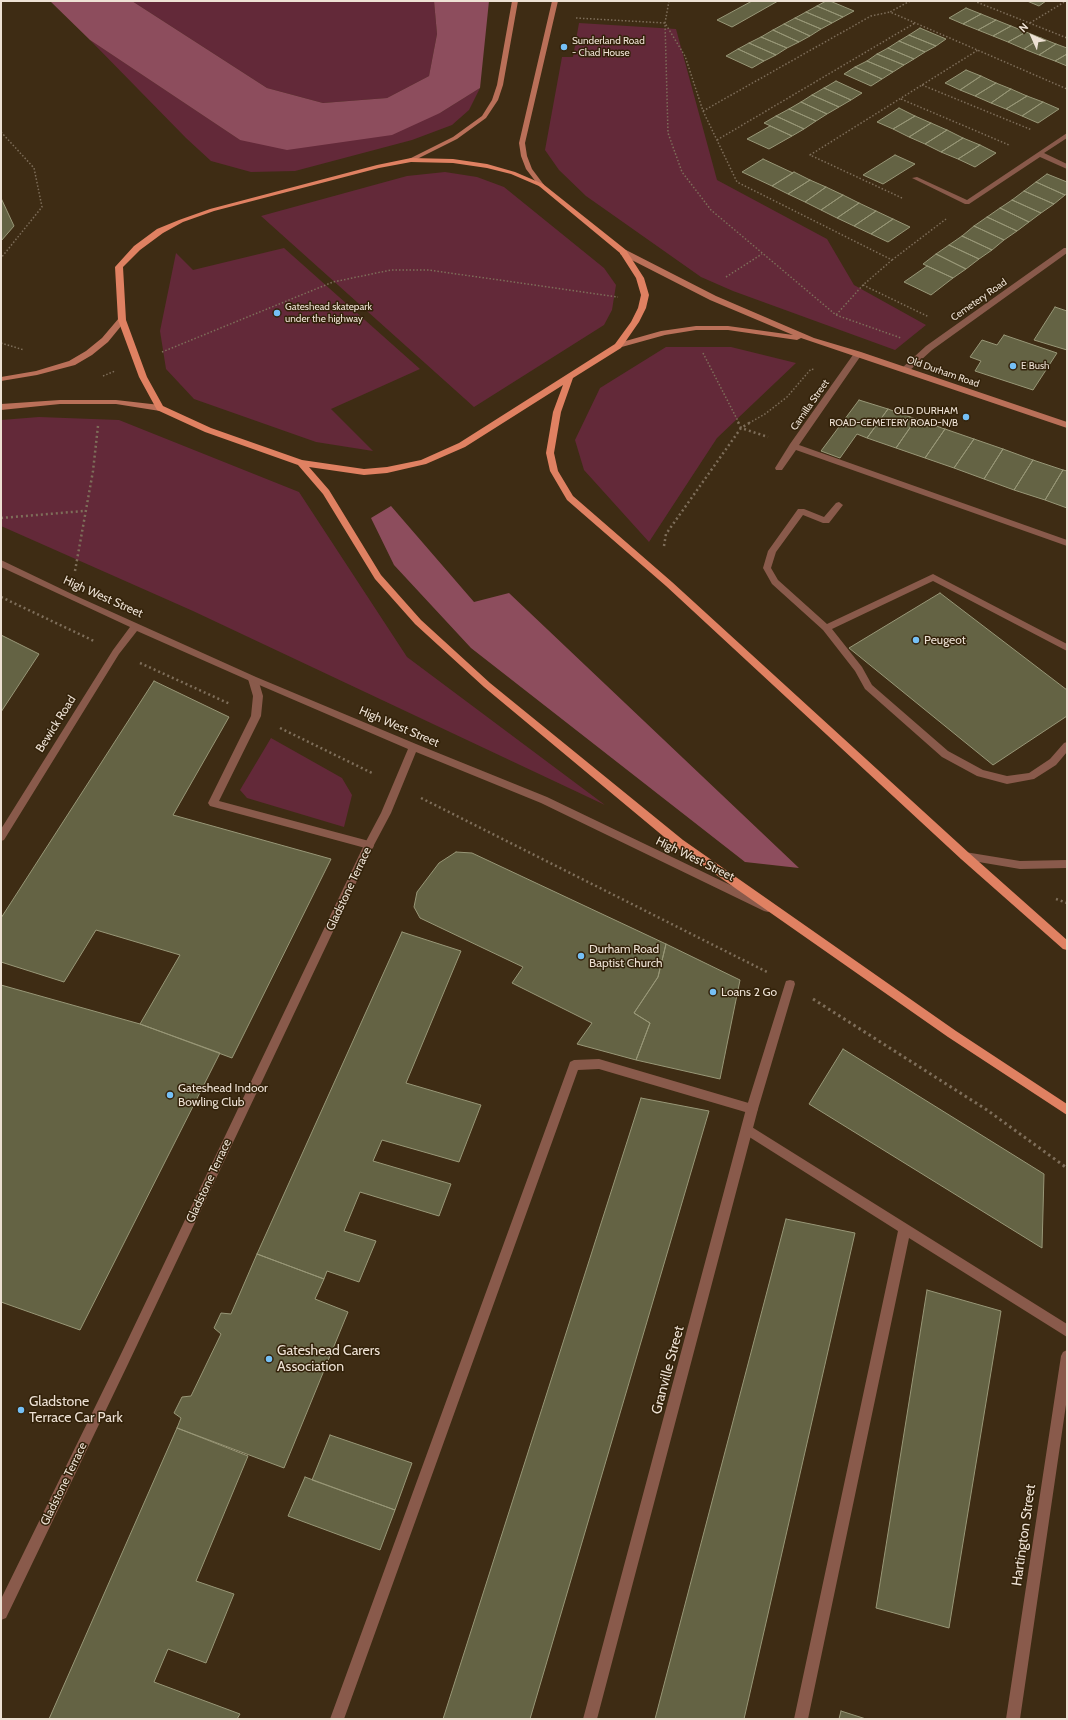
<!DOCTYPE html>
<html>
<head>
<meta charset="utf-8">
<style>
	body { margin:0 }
	#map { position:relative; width:1068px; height:1720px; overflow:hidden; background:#3e2c14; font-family:Cabin,sans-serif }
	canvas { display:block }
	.frame { position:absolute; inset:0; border:2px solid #ede1d4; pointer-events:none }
	.north { position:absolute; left:1012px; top:16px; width:40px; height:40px; -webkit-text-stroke:3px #33220a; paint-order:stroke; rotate:315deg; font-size:11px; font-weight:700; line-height:16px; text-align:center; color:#ede1d4 }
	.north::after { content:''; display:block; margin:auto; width:14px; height:18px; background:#ede1d4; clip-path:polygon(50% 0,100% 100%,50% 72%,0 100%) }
</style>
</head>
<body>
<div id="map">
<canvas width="1068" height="1720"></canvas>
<div class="frame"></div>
<div class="north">N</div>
</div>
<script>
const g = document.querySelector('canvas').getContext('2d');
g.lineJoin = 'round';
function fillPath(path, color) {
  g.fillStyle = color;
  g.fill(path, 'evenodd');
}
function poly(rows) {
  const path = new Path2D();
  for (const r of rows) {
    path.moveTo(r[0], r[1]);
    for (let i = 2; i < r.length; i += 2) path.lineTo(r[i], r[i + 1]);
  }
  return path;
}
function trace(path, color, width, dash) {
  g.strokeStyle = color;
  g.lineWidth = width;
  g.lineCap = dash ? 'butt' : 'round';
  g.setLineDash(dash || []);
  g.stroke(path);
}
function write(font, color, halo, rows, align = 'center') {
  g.font = font + ' Cabin,sans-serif';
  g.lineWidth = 3;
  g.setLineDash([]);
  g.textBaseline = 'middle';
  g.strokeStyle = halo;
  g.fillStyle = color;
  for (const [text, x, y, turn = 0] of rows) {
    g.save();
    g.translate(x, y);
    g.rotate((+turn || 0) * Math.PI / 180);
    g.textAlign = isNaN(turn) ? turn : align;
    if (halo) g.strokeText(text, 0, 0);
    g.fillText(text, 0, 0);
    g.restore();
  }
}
const green = poly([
	[132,1,434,1,437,34,429,76,387,98,323,103,267,88],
	[579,23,676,29,717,180,827,239,854,285,926,325,895,350,733,291,701,277,586,196,559,170,545,150,562,57,573,57],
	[90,40,240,140,440,113,480,88,469,110,452,125,412,140,295,171,251,172,211,161,186,138],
	[445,172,477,177,504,187,604,268,616,285,612,310,604,325,474,407,261,216,407,176],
	[284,248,420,369,331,409,373,451,316,442,194,399,166,369,160,331,176,253,193,270],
	[666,347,731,347,796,363,717,438,649,542,584,470,575,440,600,388],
	[39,417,119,420,299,492,407,657,605,805,193,611,1,526,1,420],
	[271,738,342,778,352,795,344,827,247,798,240,790]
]);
const forest = poly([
	[50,1,132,1,267,88,323,103,387,98,429,76,437,34,434,1,489,1,480,88,440,113,392,135,287,150,240,140,90,40],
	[391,506,474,602,509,593,799,868,745,862,471,648,394,565,371,518]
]);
const building = poly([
	[752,1,778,1,732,27,717,20,752,1],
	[826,1,830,1,854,11,843,17,817,6,826,1],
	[1027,1,1046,1,1039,6,1027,1],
	[817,6,843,17,832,23,806,12,817,6],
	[966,8,981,14,963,24,949,18,966,8],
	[806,12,832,23,821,29,795,18,806,12],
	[981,14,996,20,978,30,963,24,981,14],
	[795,18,821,29,810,36,784,24,795,18],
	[996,20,1011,26,993,36,978,30,996,20],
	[784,24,810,36,799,42,773,30,784,24],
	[1011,26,1026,32,1008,42,993,36,1011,26],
	[920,28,946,39,936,46,909,35,920,28],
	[773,30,799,42,787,48,761,37,773,30],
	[1026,32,1041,38,1024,49,1008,42,1026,32],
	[909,35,936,46,925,52,899,41,909,35],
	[761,37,787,48,776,55,749,43,761,37],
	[1041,38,1056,44,1039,55,1024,49,1041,38],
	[899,41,925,52,914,59,888,48,899,41],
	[749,43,776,55,764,61,738,49,749,43],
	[1056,44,1067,48,1067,54,1055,61,1039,55,1056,44],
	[888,48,914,59,904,65,877,54,888,48],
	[738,49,764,61,752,68,726,56,738,49],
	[877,54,904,65,893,72,867,61,877,54],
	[1067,54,1067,66,1055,61,1067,54],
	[867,61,893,72,882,79,855,67,867,61],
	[855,67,882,79,871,86,844,74,855,67],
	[966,70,981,76,960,90,945,83,966,70],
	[981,76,996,83,975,96,960,90,981,76],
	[836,81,862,93,851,100,824,88,836,81],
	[996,83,1011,89,991,103,975,96,996,83],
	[824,88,851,100,839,107,812,95,824,88],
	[1011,89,1027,96,1006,109,991,103,1011,89],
	[812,95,839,107,827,114,801,102,812,95],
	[1027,96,1043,102,1022,116,1006,109,1027,96],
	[801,102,827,114,816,121,789,109,801,102],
	[1043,102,1059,109,1038,123,1022,116,1043,102],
	[899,108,915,116,893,129,877,122,899,108],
	[789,109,816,121,804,129,776,116,789,109],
	[776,116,804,129,792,136,764,123,776,116],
	[915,116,931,123,909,137,893,129,915,116],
	[931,123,947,130,925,144,909,137,931,123],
	[770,126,792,136,769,149,747,139,770,126],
	[947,130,963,138,941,152,925,144,947,130],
	[963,138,980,145,958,159,941,152,963,138],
	[980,145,996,153,975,167,958,159,980,145],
	[895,155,915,164,883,184,863,175,895,155],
	[763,159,793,173,772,186,742,172,763,159],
	[794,172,810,180,788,194,772,186,794,172],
	[1047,174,1067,182,1067,194,1065,195,1036,182,1047,174],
	[810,180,826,187,805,202,788,194,810,180],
	[1036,182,1065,195,1054,204,1024,191,1036,182],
	[826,187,843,195,821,210,805,202,826,187],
	[1024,191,1054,204,1041,213,1012,200,1024,191],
	[843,195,859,203,837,218,821,210,843,195],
	[1,198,14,226,1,241,1,198],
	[1012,200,1041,213,1029,222,1000,208,1012,200],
	[859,203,876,211,854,226,837,218,859,203],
	[1000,208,1029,222,1017,231,987,217,1000,208],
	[876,211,893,219,871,234,854,226,876,211],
	[987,217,1017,231,1004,240,974,226,987,217],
	[893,219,910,227,888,242,871,234,893,219],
	[974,226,1004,240,992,250,962,236,974,226],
	[962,236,992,250,979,259,949,245,962,236],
	[949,245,979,259,966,269,936,254,949,245],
	[936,254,966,269,953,278,923,264,936,254],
	[927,266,953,278,931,295,904,282,927,266],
	[1055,307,1067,311,1067,350,1034,340,1055,307],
	[1004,335,1057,353,1033,390,975,371,981,361,970,357,982,340,997,345,1004,335],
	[859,400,888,409,867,438,857,434,840,458,821,451,859,400],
	[888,409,916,419,896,448,867,438,888,409],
	[916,419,945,429,925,458,896,448,916,419],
	[945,429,974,439,954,468,925,458,945,429],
	[974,439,1003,449,984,479,954,468,974,439],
	[1003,449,1033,460,1014,490,984,479,1003,449],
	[1033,460,1063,470,1045,500,1014,490,1033,460],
	[1063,470,1067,471,1067,508,1045,500,1063,470],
	[940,593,1067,690,1067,716,993,765,849,648,940,593],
	[1,635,39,654,1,712,1,635],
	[154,681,229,717,173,815,331,859,232,1058,140,1024,180,955,96,930,64,982,1,962,1,918,154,681],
	[456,852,472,853,666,944,658,977,634,1013,650,1023,636,1060,577,1044,592,1023,512,983,523,967,420,918,414,907,417,892,439,863,456,852],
	[402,932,461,951,406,1083,481,1105,459,1162,382,1140,373,1161,451,1184,439,1216,360,1192,344,1231,376,1241,359,1282,327,1271,324,1279,257,1254,402,932],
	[666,944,740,980,720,1079,636,1060,650,1023,634,1013,658,977,666,944],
	[1,985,140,1024,220,1053,80,1330,1,1302,1,985],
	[843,1049,1044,1174,1042,1248,809,1104,843,1049],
	[641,1098,709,1111,530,1719,443,1719,641,1098],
	[786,1219,855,1233,744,1719,655,1719,786,1219],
	[257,1254,324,1279,315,1299,348,1312,284,1468,177,1428,181,1418,174,1413,182,1397,191,1396,221,1334,214,1328,221,1313,231,1314,257,1254],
	[927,1290,1001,1311,949,1628,876,1608,927,1290],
	[177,1428,248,1456,196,1581,234,1594,206,1663,168,1649,154,1682,240,1714,237,1719,49,1719,177,1428],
	[330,1435,412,1463,395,1510,312,1480,330,1435],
	[305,1477,395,1510,380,1550,288,1516,305,1477],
	[841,1711,866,1719,839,1719,841,1711]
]);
const pathFar2 = poly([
	[669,1,665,23,668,133,682,172,711,210,836,315,901,338],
	[910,1,890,12,1067,89],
	[974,1,1067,38],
	[576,18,665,23,685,56,703,111,737,182,892,260,863,285,836,315],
	[1030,23,1066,1],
	[922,85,1032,130],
	[901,99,1009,145],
	[703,111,871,16,890,12],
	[1,132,34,168,42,207,1,258],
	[717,140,915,23],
	[902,198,810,155,978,50],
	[892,260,946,219],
	[726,277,762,254],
	[863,285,929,317],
	[1,343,24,350],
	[162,352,333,282,391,270,429,270,618,297],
	[703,353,739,423],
	[103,376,115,371],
	[749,423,765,414,787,397,811,369,815,370]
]);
const pathFar1 = poly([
	[738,422,741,428,768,437],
	[1,518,84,511],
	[664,546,666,534,741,428,751,422],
	[75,571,93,471,98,426],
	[1,597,94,641],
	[140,663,230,704],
	[280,728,374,774],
	[421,798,767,972],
	[1056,899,1067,903]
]);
const path = poly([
	[813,999,987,1110,1067,1168]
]);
const lane = poly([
	[855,352,858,352,862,354,799,445,1067,540,1067,546,796,450,782,470,776,470,775,468,790,444,855,352],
	[839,502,843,505,829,523,823,523,803,515,776,552,771,568,778,580,827,624,933,574,1067,644,1067,651,933,581,832,629,862,667,872,685,948,751,983,770,1007,776,1029,773,1050,759,1064,743,1067,742,1067,752,1056,765,1034,779,1007,784,977,776,942,757,865,689,855,671,823,630,772,584,763,568,768,551,798,509,804,509,824,517,836,503,839,502],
	[253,676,258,679,263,696,261,716,219,801,369,841,373,842,374,845,373,848,369,849,210,806,208,803,251,716,253,696,248,679,253,676],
	[965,852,1020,861,1067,860,1067,868,1020,869,961,859,960,856,961,853,965,852],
	[599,1059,752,1104,756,1105,758,1109,756,1113,752,1114,599,1069,578,1070,344,1719,330,1719,569,1065,570,1062,574,1060,599,1059],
	[747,1124,1067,1324,1067,1337,909,1238,808,1719,794,1719,898,1231,743,1133,741,1129,743,1125,747,1124]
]);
const street = poly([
	[1067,133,1067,138,1044,153,1067,164,1067,169,1040,157,969,204,965,204,912,178,917,177,967,200,1067,133],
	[1064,248,1067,248,1067,253,932,350,908,372,902,372,902,368,926,346,1064,248],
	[1,560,74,595,256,677,416,744,547,797,772,905,773,908,772,911,768,912,764,911,541,803,416,752,391,813,374,845,128,1364,6,1618,1,1620,1,1599,120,1356,364,845,381,813,408,749,250,681,137,631,119,654,4,840,1,841,1,829,113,650,130,627,1,567,1,560],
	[790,980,794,981,795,984,758,1109,597,1719,583,1719,746,1109,785,984,786,981,790,980],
	[1067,1350,1067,1398,1020,1719,1006,1719,1061,1356,1063,1352,1067,1350]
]);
const secondary = poly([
	[512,1,518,1,503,85,498,100,486,118,457,139,413,161,409,161,409,159,453,137,482,116,492,100,497,85,512,1],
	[552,1,558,1,525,143,527,156,532,169,544,185,541,187,539,186,526,169,521,156,519,143,552,1],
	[620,250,626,250,716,296,814,338,861,352,1067,422,1067,428,801,338,797,340,728,330,696,330,665,335,618,348,615,348,615,344,661,331,696,326,728,326,793,335,710,300,620,254,620,250],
	[119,318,122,318,126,320,108,342,92,355,75,365,37,375,1,381,1,377,36,371,69,361,86,351,102,338,119,318],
	[60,400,116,400,160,405,164,408,160,411,116,404,60,404,1,410,1,404,60,400]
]);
const primary = poly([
	[411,158,453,159,487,164,515,172,543,184,626,250,644,278,649,295,646,308,639,322,621,348,573,378,561,412,554,453,558,471,573,496,672,582,969,853,1067,940,1067,950,1063,949,961,859,666,586,567,500,550,471,546,453,553,412,563,385,465,447,426,464,387,473,364,475,309,467,329,490,381,575,421,620,490,683,683,840,956,1031,1067,1104,1067,1115,948,1037,675,846,484,687,415,624,375,579,323,494,298,465,205,432,157,410,139,377,118,320,115,267,134,246,157,229,179,220,210,209,377,165,411,158],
	[411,162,453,163,487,168,511,174,539,186,620,253,636,278,641,295,638,308,631,322,615,344,459,443,421,460,387,467,364,469,302,460,211,428,163,406,147,377,126,320,123,267,140,250,163,233,183,222,214,211,379,168,411,162]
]);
const markers = [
	[564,47,4,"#75c0f6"],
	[277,313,4,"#75c0f6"],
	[1013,366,4,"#75c0f6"],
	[966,417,4,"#75c0f6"],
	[916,640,4,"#75c0f6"],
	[581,956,4,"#75c0f6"],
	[713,992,4,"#75c0f6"],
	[170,1095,4,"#75c0f6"],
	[269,1359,4,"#75c0f6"],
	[21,1410,4,"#75c0f6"]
];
const farPoinames = [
	["Sunderland Road",572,41],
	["- Chad House",572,53],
	["Gateshead skatepark",285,307],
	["under the highway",285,319],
	["E Bush",1021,366],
	["OLD DURHAM",958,411,"right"],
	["ROAD-CEMETERY ROAD-N/B",958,423,"right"]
];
const farStreetnames = [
	["Cemetery Road",979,300,-35],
	["Old Durham Road",943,372,19],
	["Camilla Street",810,405,-55]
];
const streetNames = [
	["High West Street",103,597,24],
	["Bewick Road",56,724,-58],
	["High West Street",399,727,23],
	["High West Street",695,859,26],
	["Gladstone Terrace",349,889,-65],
	["Gladstone Terrace",209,1181,-65],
	["Gladstone Terrace",64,1484,-64]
];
const poiNames = [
	["Peugeot",924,640],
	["Durham Road",589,949],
	["Baptist Church",589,963],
	["Loans 2 Go",721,992],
	["Gateshead Indoor",178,1088],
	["Bowling Club",178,1102]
];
const nearPoinames = [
	["Gateshead Carers",277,1351],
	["Association",277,1367],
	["Gladstone",29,1402],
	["Terrace Car Park",29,1418]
];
const nearStreetnames = [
	["Granville Street",668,1370,-75],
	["Hartington Street",1024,1535,-82]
];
fillPath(green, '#632939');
fillPath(forest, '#8d4d5d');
fillPath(building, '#646344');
trace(building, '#989777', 1);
trace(pathFar2, '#7e6e5a', 1.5, [1.5, 2]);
trace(pathFar1, '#7e6e5a', 2.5, [2, 3]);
trace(path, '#7e6e5a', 3, [2.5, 3.5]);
fillPath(lane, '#895a4b');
fillPath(street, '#895a4b');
fillPath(secondary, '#ba7059');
fillPath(primary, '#e08162');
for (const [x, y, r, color] of markers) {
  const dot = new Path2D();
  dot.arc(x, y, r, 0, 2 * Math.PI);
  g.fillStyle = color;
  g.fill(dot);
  trace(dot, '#33220a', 1.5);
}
write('10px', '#ede1d4', '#33220a', farPoinames, 'left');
write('10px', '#ede1d4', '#33220a', farStreetnames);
write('12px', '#ede1d4', '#33220a', streetNames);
write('12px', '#ede1d4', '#33220a', poiNames, 'left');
write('14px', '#ede1d4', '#33220a', nearPoinames, 'left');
write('14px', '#ede1d4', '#33220a', nearStreetnames);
</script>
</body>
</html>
